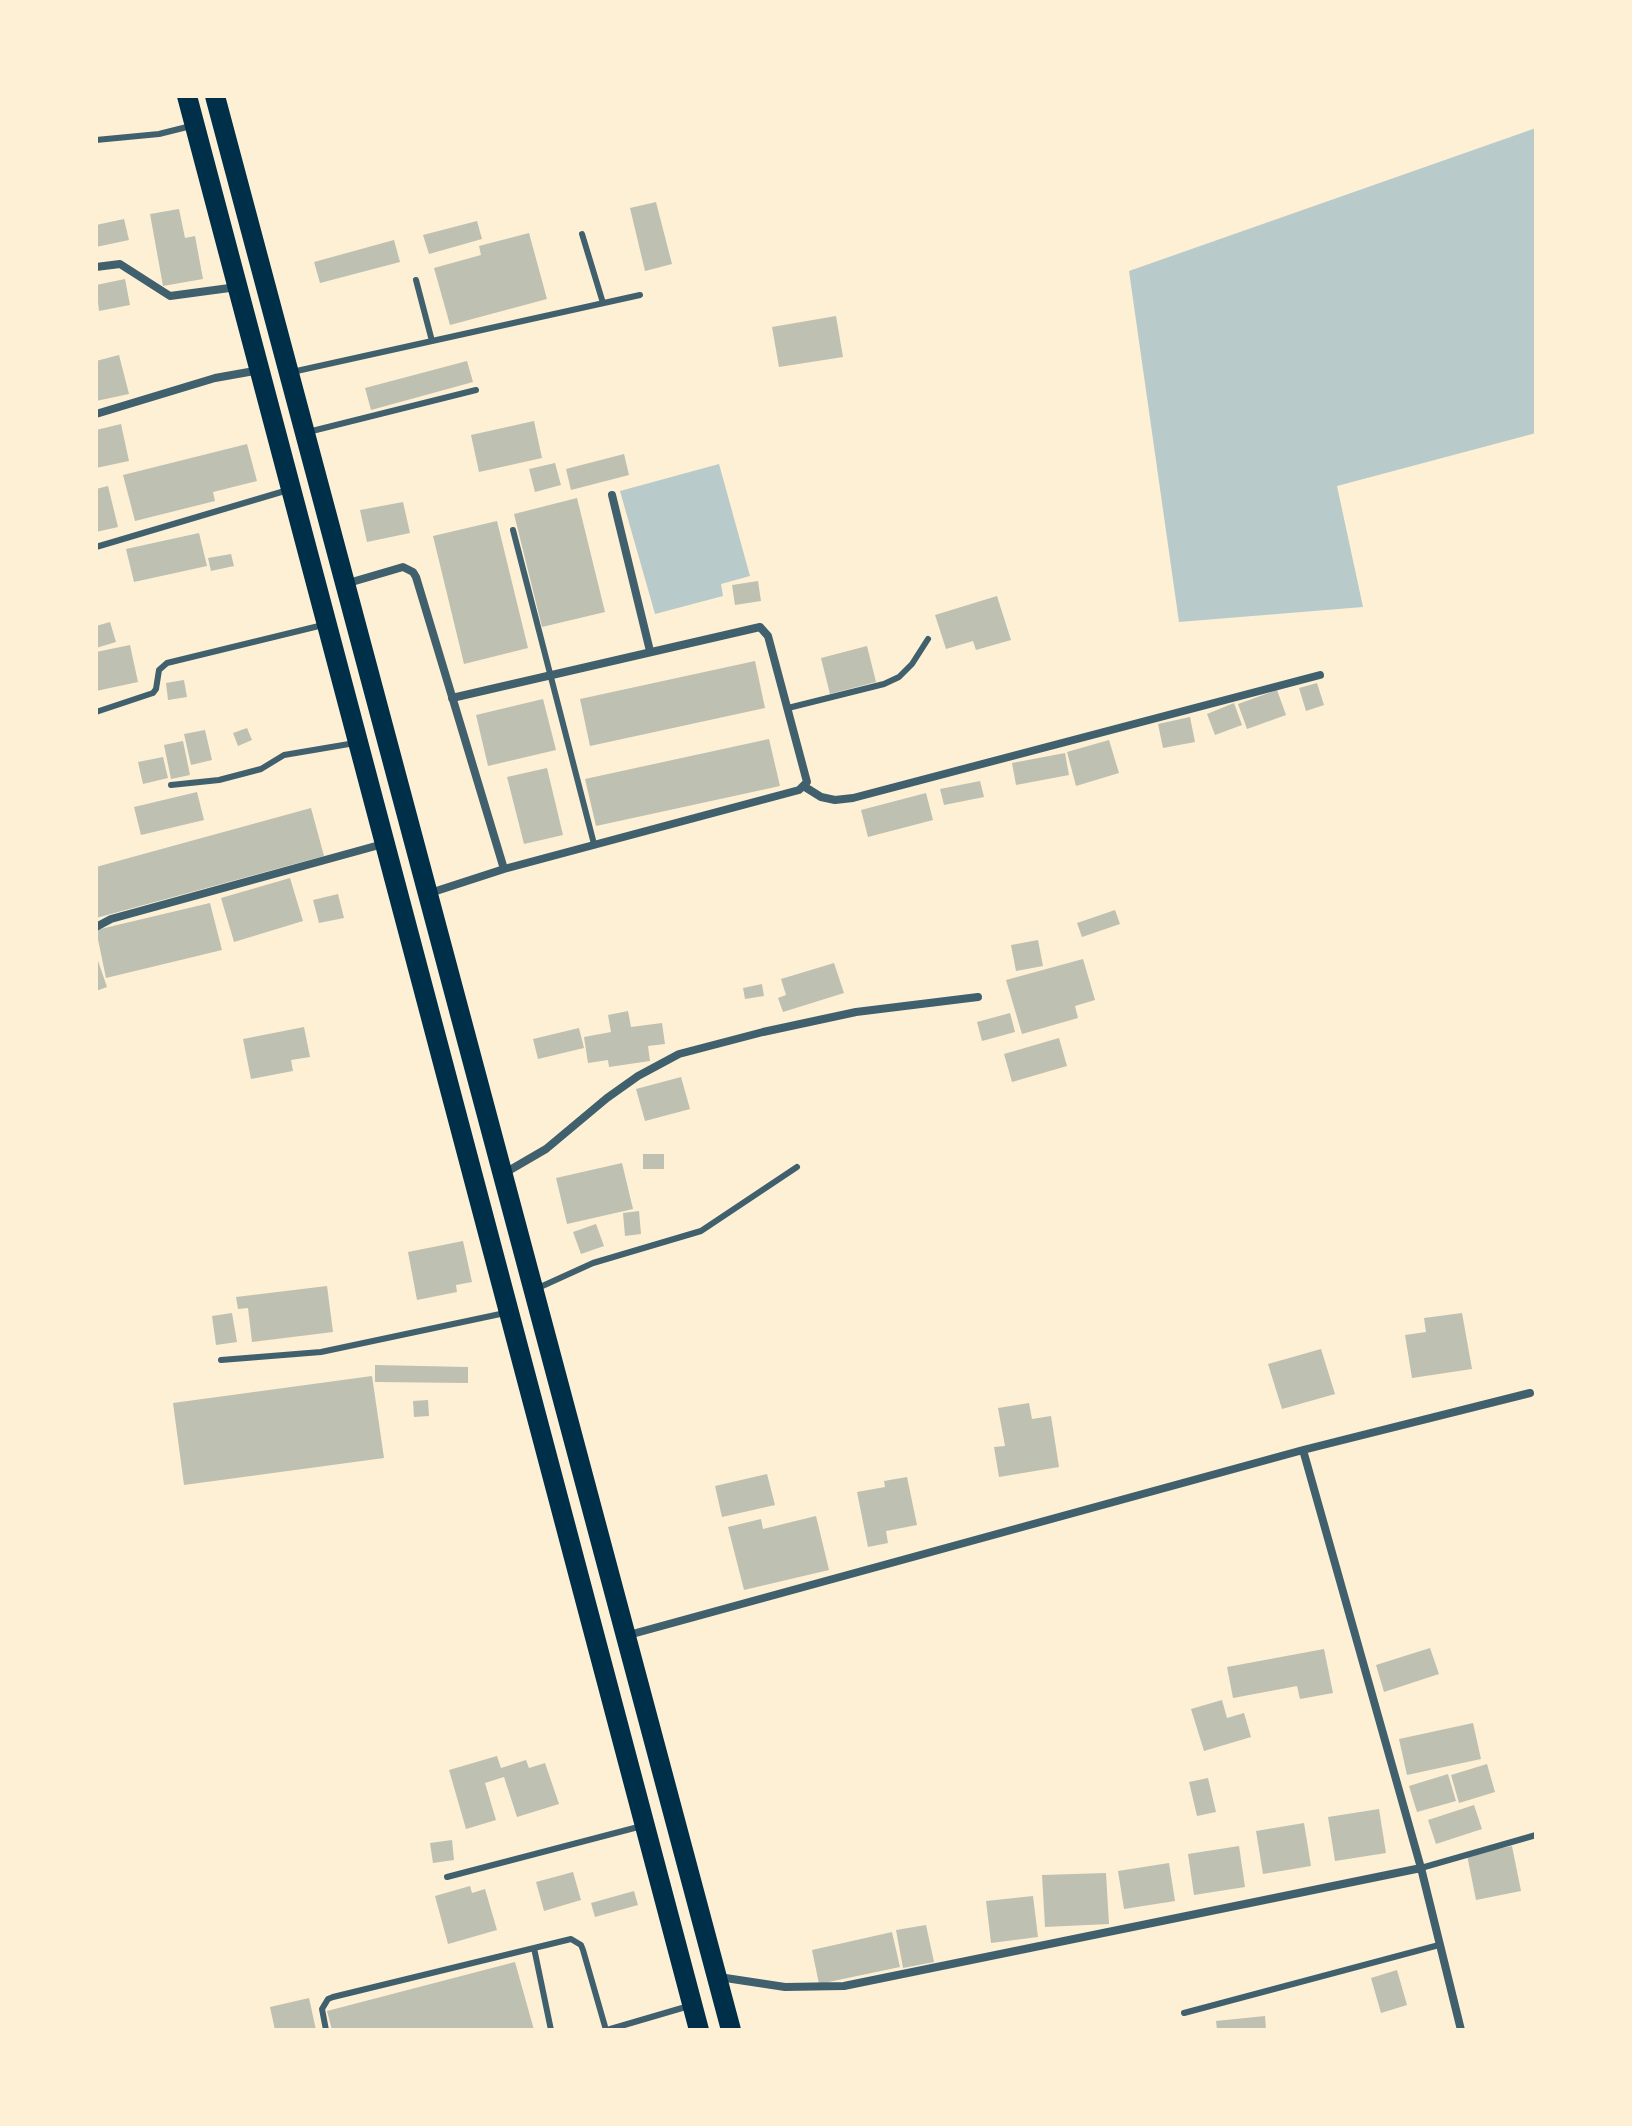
<!DOCTYPE html>
<html>
<head>
<meta charset="utf-8">
<style>
	body { margin:0 }
	#map { position:relative; width:1632px; height:2126px; overflow:hidden; background:#fdf0d5; font-family:"Golos Text",sans-serif }
	canvas { display:block }
	.frame { position:absolute; inset:0; border:98px solid #fdf0d5; pointer-events:none }
</style>
</head>
<body>
<div id="map">
<canvas width="1632" height="2126"></canvas>
<div class="frame"></div>
</div>
<script>
const g = document.querySelector('canvas').getContext('2d');
g.lineJoin = 'round';
function fillPath(path, color) {
  g.fillStyle = color;
  g.fill(path, 'evenodd');
}
function poly(rows) {
  const path = new Path2D();
  for (const r of rows) {
    path.moveTo(r[0], r[1]);
    for (let i = 2; i < r.length; i += 2) path.lineTo(r[i], r[i + 1]);
  }
  return path;
}
function trace(path, color, width, dash) {
  g.strokeStyle = color;
  g.lineWidth = width;
  g.lineCap = dash ? 'butt' : 'round';
  g.setLineDash(dash || []);
  g.stroke(path);
}
const green = poly([
	[1536,128,1536,433,1337,486,1363,607,1179,622,1129,271],
	[719,464,750,576,721,584,723,596,655,614,620,491]
]);
const building = poly([
	[656,202,672,264,645,271,630,208],
	[179,209,185,238,195,236,203,279,163,286,150,214],
	[124,219,129,240,96,247,96,225],
	[477,221,482,239,429,254,423,235],
	[529,233,547,299,450,325,434,268,481,255,479,246],
	[394,240,400,262,320,283,314,262],
	[125,279,130,305,99,311,96,285],
	[836,316,843,357,779,367,772,327],
	[119,355,129,394,96,401,96,361],
	[467,361,473,382,371,410,365,388],
	[534,421,542,458,479,472,471,435],
	[121,424,129,461,96,468,96,430],
	[247,444,257,481,213,492,215,501,135,521,123,475],
	[624,454,629,475,571,490,566,469],
	[555,463,561,485,535,492,529,469],
	[108,486,118,527,96,532,96,489],
	[577,498,605,612,542,627,514,514],
	[403,502,410,533,367,542,360,510],
	[497,521,528,648,464,664,433,536],
	[199,533,207,566,134,582,126,549],
	[231,554,234,566,211,571,208,558],
	[758,581,761,601,735,605,732,585],
	[997,596,1011,640,976,650,973,641,946,649,935,615],
	[110,622,116,642,96,648,96,626],
	[130,645,138,682,96,691,96,652],
	[867,646,876,682,830,694,821,658],
	[755,661,765,708,590,746,580,699],
	[184,680,187,697,168,700,166,683],
	[1317,683,1324,705,1306,711,1299,688],
	[1277,690,1286,715,1247,729,1238,704],
	[543,699,556,750,488,766,476,715],
	[1234,703,1242,725,1215,735,1207,714],
	[1190,717,1195,742,1163,748,1158,724],
	[247,728,252,740,238,746,233,733],
	[205,730,212,760,191,765,184,734],
	[769,739,780,786,596,826,585,779],
	[1109,740,1119,773,1076,786,1067,752],
	[183,741,190,775,171,779,164,745],
	[1065,753,1069,775,1016,785,1012,763],
	[163,757,168,778,143,784,138,762],
	[547,768,563,835,524,844,507,777],
	[980,781,984,797,944,805,940,789],
	[197,792,204,820,141,835,134,807],
	[926,793,933,820,868,837,861,810],
	[311,808,324,856,96,918,96,867],
	[290,878,303,921,234,942,221,898],
	[338,894,344,918,319,923,313,900],
	[210,903,222,950,106,978,96,930],
	[1115,910,1120,924,1082,937,1077,923],
	[1038,940,1043,966,1016,971,1011,945],
	[96,955,107,987,96,991],
	[1083,959,1095,1000,1075,1006,1078,1018,1022,1034,1006,980],
	[834,963,844,993,783,1012,778,998,786,995,781,979],
	[762,984,764,996,745,999,743,988],
	[628,1011,631,1027,662,1023,665,1044,648,1046,650,1061,609,1067,608,1060,588,1063,584,1037,611,1032,608,1015],
	[1010,1013,1015,1032,982,1041,977,1022],
	[304,1027,310,1057,291,1060,293,1071,251,1079,243,1039],
	[579,1028,584,1048,538,1059,533,1039],
	[1059,1038,1067,1066,1012,1082,1004,1054],
	[681,1077,690,1109,645,1121,636,1089],
	[643,1154,664,1154,664,1169,643,1169],
	[622,1163,633,1209,567,1224,556,1178],
	[639,1211,641,1234,625,1236,623,1213],
	[596,1224,604,1246,581,1254,573,1232],
	[463,1241,472,1282,456,1285,457,1292,417,1300,408,1252],
	[327,1286,333,1332,252,1342,248,1308,238,1309,236,1297],
	[232,1313,237,1342,216,1345,212,1316],
	[1462,1313,1472,1369,1412,1378,1405,1335,1426,1332,1424,1318],
	[1321,1349,1335,1394,1282,1409,1268,1364],
	[375,1365,468,1367,468,1383,375,1382],
	[372,1376,384,1458,184,1485,173,1403],
	[428,1400,429,1416,414,1417,413,1401],
	[1029,1403,1032,1419,1051,1416,1059,1467,999,1477,994,1447,1005,1446,998,1408],
	[767,1474,775,1505,722,1517,715,1486],
	[907,1477,917,1525,886,1531,888,1543,868,1547,857,1492,885,1487,884,1481],
	[816,1516,829,1570,744,1590,728,1527,761,1519,763,1529],
	[1430,1648,1439,1674,1384,1692,1376,1665],
	[1324,1649,1333,1693,1300,1699,1297,1686,1233,1698,1227,1667],
	[1222,1700,1227,1718,1244,1713,1251,1737,1204,1751,1191,1709],
	[1473,1723,1481,1759,1407,1775,1399,1739],
	[497,1756,501,1768,526,1760,529,1768,545,1763,559,1804,517,1817,504,1777,485,1783,496,1820,466,1829,449,1770],
	[1487,1764,1495,1792,1459,1803,1451,1775],
	[1448,1774,1456,1801,1417,1812,1409,1786],
	[1208,1778,1216,1812,1197,1816,1189,1782],
	[1474,1805,1482,1829,1436,1844,1428,1820],
	[1379,1809,1386,1853,1335,1861,1328,1817],
	[1304,1823,1311,1866,1263,1874,1256,1831],
	[452,1840,454,1860,433,1863,430,1843],
	[1239,1846,1245,1887,1194,1895,1188,1854],
	[1512,1846,1521,1891,1476,1900,1467,1855],
	[1169,1863,1175,1901,1124,1909,1118,1871],
	[573,1872,581,1900,544,1911,536,1882],
	[1106,1873,1109,1924,1045,1927,1042,1875],
	[470,1886,472,1893,485,1889,497,1930,448,1944,435,1896],
	[634,1891,638,1905,595,1917,591,1903],
	[1033,1896,1038,1937,991,1943,986,1901],
	[926,1925,934,1962,903,1968,896,1930],
	[892,1932,900,1967,819,1984,812,1950],
	[515,1962,534,2030,332,2030,327,2011],
	[1397,1970,1407,2005,1381,2013,1371,1978],
	[309,1998,316,2030,275,2030,270,2007],
	[1265,2016,1266,2030,1217,2030,1216,2021]
]);
const service = poly([
	[96,140,159,134,191,126],
	[582,234,603,303],
	[416,280,432,341],
	[292,372,640,295],
	[308,432,476,390],
	[513,530,594,844],
	[96,547,288,490],
	[788,708,884,684,899,677,912,664,928,639],
	[96,712,153,693,156,689,159,670,167,663,323,625],
	[171,785,219,780,261,769,284,755,355,743],
	[538,1288,593,1263,701,1231,797,1167],
	[221,1360,321,1352,505,1313],
	[1421,1868,1536,1835],
	[447,1877,642,1826],
	[534,1948,551,2030],
	[1184,2013,1439,1945],
	[326,2030,322,2009,328,1999,333,1997,571,1939,581,1945,583,1950,606,2030],
	[607,2030,689,2006]
]);
const minor = poly([
	[96,267,120,264,170,296,237,287],
	[96,414,215,378,260,370],
	[612,495,650,651],
	[345,584,403,567,413,572,416,577,504,869],
	[805,787,821,797,835,800,853,798,1320,675],
	[430,893,504,869,799,790,807,782,768,636,760,627,452,698],
	[96,927,111,919,383,844],
	[503,1174,546,1149,607,1098,638,1076,679,1054,763,1032,856,1012,978,997],
	[1303,1450,1421,1868,1461,2030],
	[625,1636,1303,1450,1530,1393],
	[719,1977,785,1987,844,1986,1421,1868]
]);
const trunk = poly([
	[187,96,699,2030],
	[215,96,731,2030]
]);
fillPath(green, '#b9caca');
fillPath(building, '#bec0b2');
trace(service, '#3f606c', 6);
trace(minor, '#3f606c', 8);
trace(trunk, '#003049', 20);
</script>
</body>
</html>
